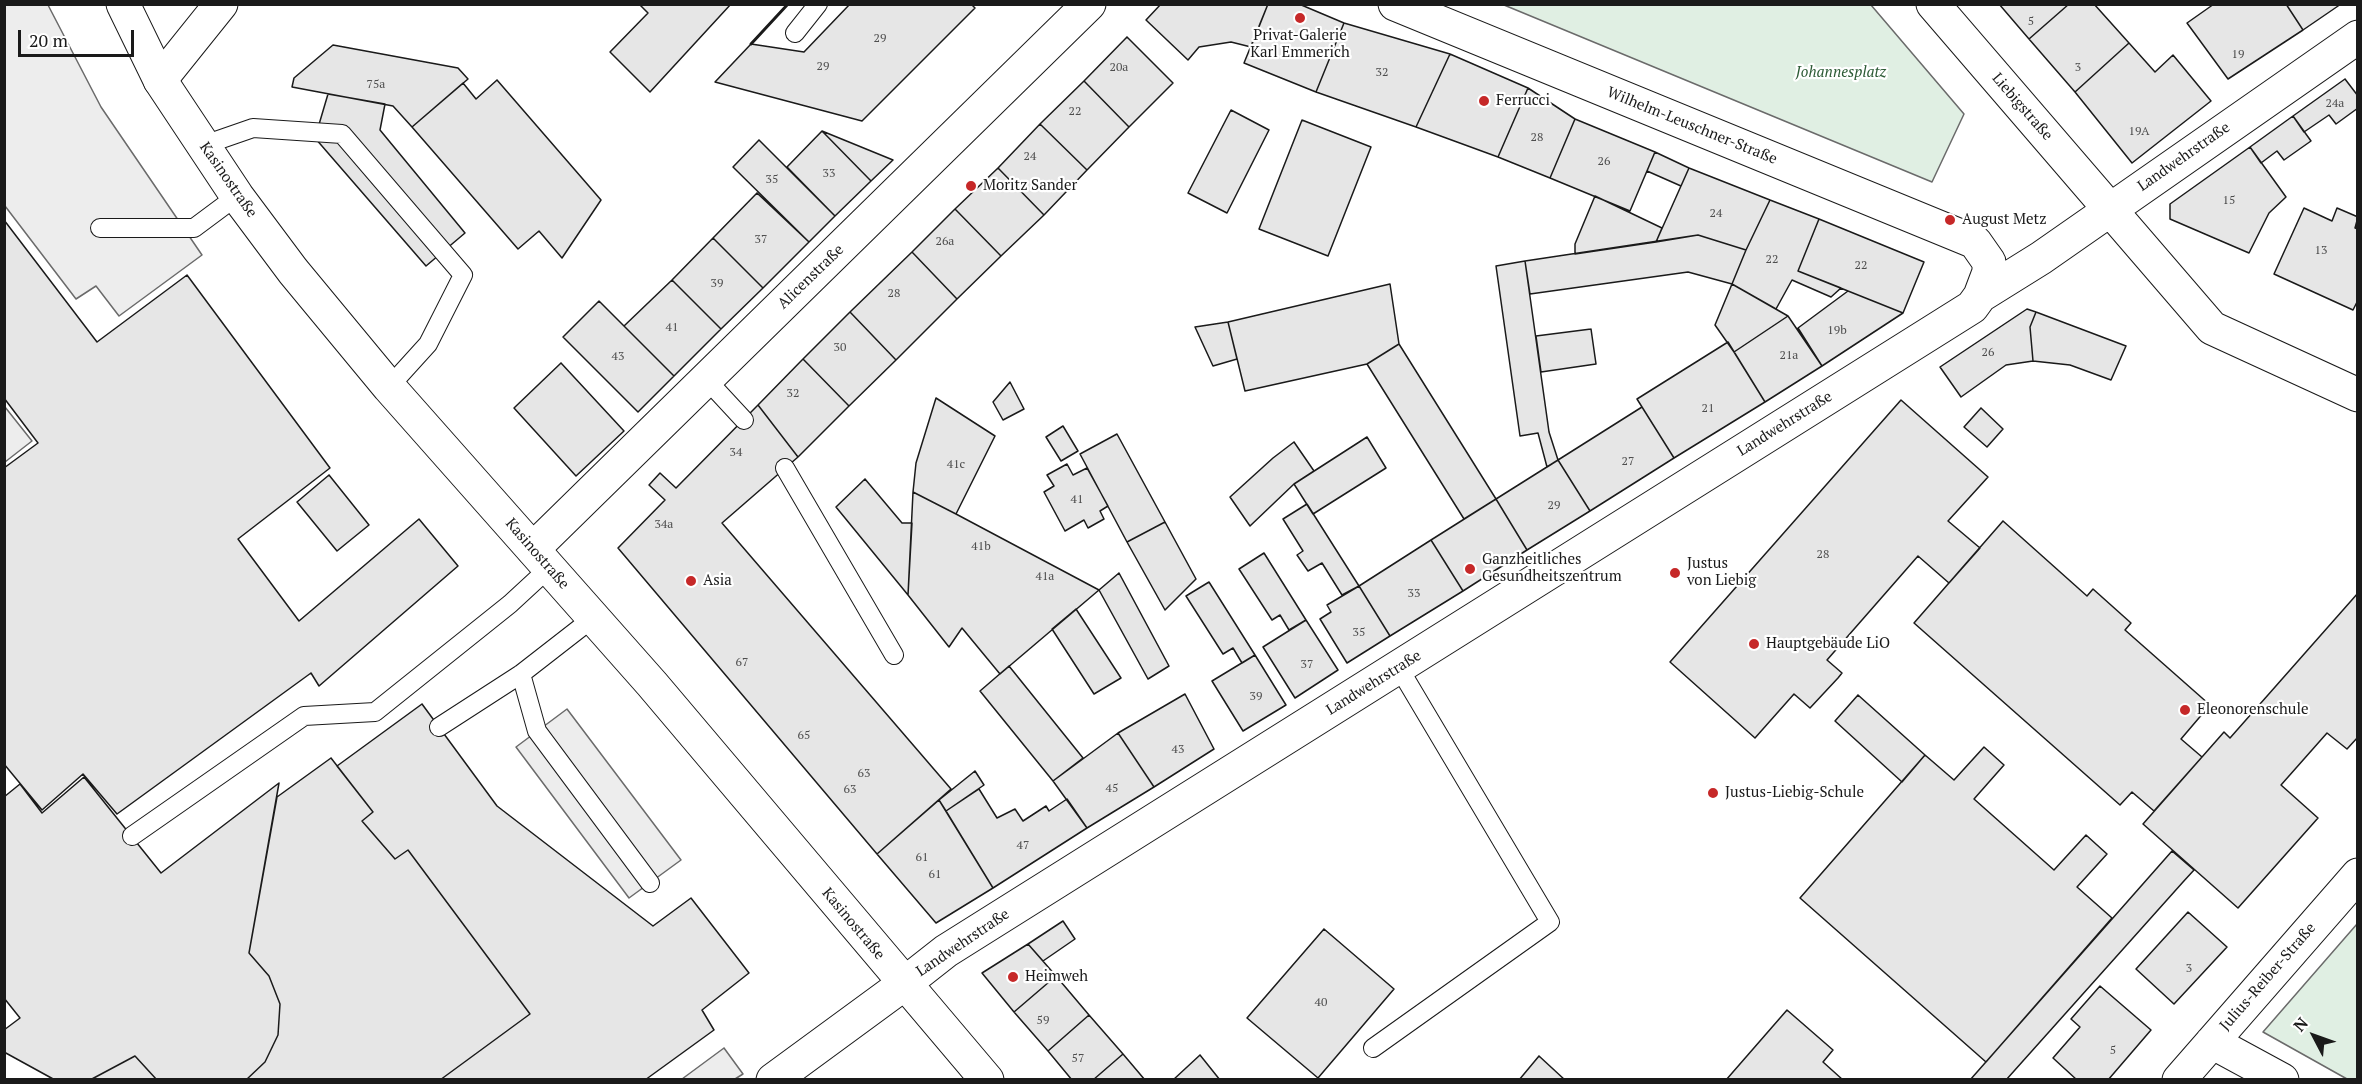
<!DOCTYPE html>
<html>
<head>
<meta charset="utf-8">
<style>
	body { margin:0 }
	#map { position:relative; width:2362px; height:1084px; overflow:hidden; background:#fff; font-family:"PT Serif",serif }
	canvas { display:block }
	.frame { position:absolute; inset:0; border:6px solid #1a1a1a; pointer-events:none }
	.north { position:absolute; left:2284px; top:1006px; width:60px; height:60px; -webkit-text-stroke:4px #fff; paint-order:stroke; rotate:311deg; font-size:16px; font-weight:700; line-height:24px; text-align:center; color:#1a1a1a }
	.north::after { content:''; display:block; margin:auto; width:21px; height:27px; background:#1a1a1a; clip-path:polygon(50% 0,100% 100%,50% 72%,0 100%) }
	.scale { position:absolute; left:18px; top:30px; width:116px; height:27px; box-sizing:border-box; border:3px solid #1a1a1a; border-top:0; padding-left:8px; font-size:18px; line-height:21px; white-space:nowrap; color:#1a1a1a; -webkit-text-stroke:4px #fff; paint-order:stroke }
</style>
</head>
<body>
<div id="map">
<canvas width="2362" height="1084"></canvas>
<div class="frame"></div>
<div class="north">N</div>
<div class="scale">20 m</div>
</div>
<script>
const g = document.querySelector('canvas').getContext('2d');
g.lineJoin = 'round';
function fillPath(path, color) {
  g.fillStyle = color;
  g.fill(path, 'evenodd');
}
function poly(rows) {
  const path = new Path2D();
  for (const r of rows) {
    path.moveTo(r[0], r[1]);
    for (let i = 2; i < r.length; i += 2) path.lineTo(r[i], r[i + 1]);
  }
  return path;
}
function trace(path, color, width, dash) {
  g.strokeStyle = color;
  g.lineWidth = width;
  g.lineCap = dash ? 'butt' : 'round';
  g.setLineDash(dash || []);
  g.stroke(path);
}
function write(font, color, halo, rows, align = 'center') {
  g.font = font + ' "PT Serif",serif';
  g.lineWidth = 4.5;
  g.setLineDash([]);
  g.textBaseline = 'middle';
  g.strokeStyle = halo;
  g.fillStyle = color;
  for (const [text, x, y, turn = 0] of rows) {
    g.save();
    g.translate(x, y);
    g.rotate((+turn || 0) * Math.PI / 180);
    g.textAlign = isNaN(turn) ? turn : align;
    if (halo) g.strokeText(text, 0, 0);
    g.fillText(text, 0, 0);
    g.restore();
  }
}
const green = poly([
	[1504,5,1871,5,1964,114,1932,182,1504,5],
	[2357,924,2357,1079,2347,1079,2263,1032,2357,924]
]);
const parking = poly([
	[5,5,48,5,101,107,202,255,119,316,96,286,76,299,5,206,5,5],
	[5,407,32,441,5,462,4,462,5,407],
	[567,709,681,860,629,898,516,747,567,709],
	[724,1048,743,1074,735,1079,682,1079,724,1048]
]);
const building = poly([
	[639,4,731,4,650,92,610,52,648,13,639,4],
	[850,4,971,4,975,8,862,121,715,82,751,44,804,52,850,4],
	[1161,4,1268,4,1251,47,1231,42,1199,47,1188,60,1146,20,1161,4],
	[1268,4,1299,4,1344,23,1316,92,1244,63,1268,4],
	[1999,4,2069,4,2029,39,1999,4],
	[2069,4,2094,4,2129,43,2075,92,2029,39,2069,4],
	[2214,4,2286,4,2303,30,2228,79,2187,23,2214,4],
	[2286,4,2341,4,2303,30,2286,4],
	[1344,23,1450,54,1416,127,1316,92,1344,23],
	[1127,37,1173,83,1129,127,1084,81,1127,37],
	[2129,43,2155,72,2173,55,2211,101,2132,163,2075,92,2129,43],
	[333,45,458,68,468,79,412,127,393,106,292,87,294,78,333,45],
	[1450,54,1528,88,1498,157,1416,127,1450,54],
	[2345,79,2358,96,2358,108,2336,124,2329,115,2304,132,2293,116,2345,79],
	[497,80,601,200,562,258,539,231,518,249,412,127,463,83,476,99,497,80],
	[1084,81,1129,127,1087,170,1040,124,1084,81],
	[1528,88,1575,119,1550,178,1498,157,1528,88],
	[328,94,385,104,380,130,465,233,426,266,315,138,328,94],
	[1231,110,1269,130,1227,213,1188,193,1231,110],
	[2293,116,2311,141,2284,160,2277,151,2261,163,2250,147,2293,116],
	[1575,119,1655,152,1630,211,1550,178,1575,119],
	[1302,120,1371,147,1328,256,1259,229,1302,120],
	[1040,124,1087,170,1044,215,998,168,1040,124],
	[822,131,871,181,835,216,787,167,822,131],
	[822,131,893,160,871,181,822,131],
	[759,140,835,216,809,242,733,167,759,140],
	[2250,147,2286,197,2269,213,2249,253,2170,219,2170,204,2250,147],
	[1655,152,1689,168,1681,186,1647,171,1655,152],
	[998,168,1044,215,1001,256,955,209,998,168],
	[1689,168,1770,200,1746,250,1698,235,1656,242,1689,168],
	[757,193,809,242,763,288,713,238,757,193],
	[1595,196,1662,228,1656,242,1575,254,1575,244,1595,196],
	[1770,200,1819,219,1798,271,1841,288,1831,297,1792,280,1776,309,1732,284,1746,250,1770,200],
	[2304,208,2332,221,2337,208,2358,217,2355,228,2358,229,2358,300,2353,310,2274,274,2304,208],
	[955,209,1001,256,957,299,912,252,955,209],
	[1819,219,1924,262,1903,313,1798,271,1819,219],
	[4,220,97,342,187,275,330,468,238,539,299,621,419,519,458,566,319,686,311,673,117,814,83,774,42,810,4,764,4,468,38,443,4,398,4,220],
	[1698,235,1746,250,1732,284,1688,272,1530,294,1525,261,1698,235],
	[713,238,763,288,721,329,672,280,713,238],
	[912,252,957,299,896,360,850,312,912,252],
	[1525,261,1549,432,1558,460,1547,467,1538,433,1520,436,1496,266,1525,261],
	[672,280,721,329,674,376,624,326,672,280],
	[1390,284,1399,344,1367,364,1245,391,1228,322,1390,284],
	[1732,284,1788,316,1734,352,1715,325,1732,284],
	[1848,291,1903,313,1822,366,1798,328,1848,291],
	[599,301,674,376,638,412,563,337,599,301],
	[2027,309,2036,312,2030,327,2033,361,2006,365,1961,397,1940,367,2027,309],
	[850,312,896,360,849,406,803,359,850,312],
	[2036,312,2126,346,2111,380,2070,365,2033,361,2030,327,2036,312],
	[1788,316,1822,366,1765,402,1734,352,1788,316],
	[1228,322,1237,359,1213,366,1195,327,1228,322],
	[1591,329,1596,364,1541,372,1536,336,1591,329],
	[1728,342,1765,402,1674,458,1637,399,1728,342],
	[1399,344,1496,499,1464,519,1367,364,1399,344],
	[803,359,849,406,798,457,758,405,803,359],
	[561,363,624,431,576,476,514,408,561,363],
	[1010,382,1024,409,1003,420,993,402,1010,382],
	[936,398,995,436,956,514,913,492,916,463,936,398],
	[1901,400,1988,477,1948,521,1980,548,1949,583,1918,556,1827,660,1842,673,1838,678,1810,708,1794,694,1755,738,1670,662,1901,400],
	[758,405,798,457,722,523,951,789,877,854,618,548,665,500,649,485,660,473,676,488,758,405],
	[1642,407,1674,458,1590,511,1558,460,1642,407],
	[1981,408,2003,429,1987,447,1964,427,1981,408],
	[1063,426,1078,451,1061,461,1046,437,1063,426],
	[1117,434,1165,522,1127,542,1080,454,1117,434],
	[1367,437,1386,468,1313,514,1294,484,1367,437],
	[1294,442,1314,471,1294,484,1250,526,1230,497,1273,458,1294,442],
	[1558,460,1590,511,1527,550,1496,499,1558,460],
	[1067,464,1073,475,1087,468,1108,506,1100,511,1104,519,1088,528,1084,520,1065,531,1044,492,1054,486,1047,475,1067,464],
	[329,475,369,525,337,551,297,502,329,475],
	[865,479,902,523,912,523,908,595,836,507,865,479],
	[913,492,956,514,1099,590,1000,674,962,628,949,647,908,595,913,492],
	[1496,499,1527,550,1463,591,1431,540,1496,499],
	[1307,504,1359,586,1342,595,1322,563,1308,571,1297,555,1303,551,1283,519,1307,504],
	[2003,521,2087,596,2093,589,2131,623,2125,630,2210,705,2181,739,2202,757,2154,811,2132,792,2120,805,1914,623,2003,521],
	[1165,522,1196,579,1165,610,1127,542,1165,522],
	[1431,540,1463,591,1390,636,1359,586,1431,540],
	[1264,553,1306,620,1289,630,1280,615,1272,620,1239,569,1264,553],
	[1119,573,1169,666,1148,679,1099,590,1119,573],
	[1209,582,1255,655,1242,663,1233,648,1223,654,1186,596,1209,582],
	[1359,586,1390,636,1347,663,1320,619,1331,612,1327,605,1359,586],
	[2358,593,2358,737,2347,749,2327,733,2281,785,2318,818,2238,908,2143,824,2224,732,2230,738,2358,593],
	[1076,609,1121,678,1094,694,1052,629,1076,609],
	[1306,620,1338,670,1295,698,1263,647,1306,620],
	[1255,655,1286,705,1243,731,1212,681,1255,655],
	[1009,666,1083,758,1053,781,980,691,1009,666],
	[1185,694,1214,749,1154,787,1118,733,1185,694],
	[1858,695,1925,755,1902,782,1835,721,1858,695],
	[422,704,497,806,653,926,691,898,749,973,702,1010,714,1030,645,1080,440,1080,530,1014,408,850,395,859,362,821,373,812,337,766,422,704],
	[1118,733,1154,787,1087,828,1053,781,1118,733],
	[1984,747,2004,765,1974,799,2054,870,2086,835,2107,854,2077,887,2112,918,1986,1062,1800,898,1925,755,1954,780,1984,747],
	[331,758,373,812,362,821,395,859,408,850,530,1014,440,1080,246,1080,265,1062,278,1035,280,1004,269,976,249,953,277,797,331,758],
	[975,771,984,785,946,811,939,800,975,771],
	[84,777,161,873,279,783,249,953,269,976,280,1004,278,1035,265,1062,246,1080,157,1080,135,1056,90,1080,55,1080,4,1052,4,1030,20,1018,4,998,4,797,20,784,42,813,84,777],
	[979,789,997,818,1015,809,1023,821,1046,806,1049,811,1067,799,1087,828,993,888,946,811,979,789],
	[939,800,993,888,936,923,877,854,939,800],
	[2172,851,2194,870,2183,882,2006,1080,1970,1080,2172,851],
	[2188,912,2227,947,2174,1004,2136,969,2188,912],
	[1063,921,1075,939,1043,961,1028,944,1063,921],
	[1324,929,1394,989,1318,1078,1247,1018,1324,929],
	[1028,944,1056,976,1014,1012,982,973,1028,944],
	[1056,976,1089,1015,1048,1051,1014,1012,1056,976],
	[2100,986,2151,1030,2108,1080,2077,1080,2053,1058,2080,1027,2071,1019,2100,986],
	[1787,1010,1833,1050,1823,1062,1843,1080,1726,1080,1787,1010],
	[1089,1015,1123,1054,1093,1080,1072,1080,1048,1051,1089,1015],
	[1123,1054,1145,1080,1093,1080,1123,1054],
	[1200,1055,1220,1080,1173,1080,1200,1055],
	[135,1056,157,1080,90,1080,135,1056],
	[1539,1056,1565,1080,1519,1080,1539,1056]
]);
const lane = poly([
	[795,33,818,4],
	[204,145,253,128,342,134,463,275,428,344,389,387],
	[100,228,194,228,237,196],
	[706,379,744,420],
	[785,468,894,655],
	[521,674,537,731,650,883],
	[439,727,521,674,593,618],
	[132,836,304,716,375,712,510,604,549,568],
	[1373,1048,1550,922,1399,668]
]);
const street = poly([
	[1933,4,2212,328,2358,395],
	[160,80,221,4],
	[1980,296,2041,258,2358,37],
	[533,549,1089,4],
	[904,984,946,951,1972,307,1980,296,1989,272,1989,262,1975,242,1395,4],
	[2212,1042,2282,1080],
	[2179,1080,2358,875]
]);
const secondary = poly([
	[773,1080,904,984]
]);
const primary = poly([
	[123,4,160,80,237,196,293,271,389,387,652,684,987,1080]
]);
const wall = poly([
	[751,44,788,4]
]);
const markers = [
	[1300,18,6,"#c62828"],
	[1484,101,6,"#c62828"],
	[971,186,6,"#c62828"],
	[1950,220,6,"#c62828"],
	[1470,569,6,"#c62828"],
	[1675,573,6,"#c62828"],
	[691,581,6,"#c62828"],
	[1754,644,6,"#c62828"],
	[2185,710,6,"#c62828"],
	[1713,793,6,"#c62828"],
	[1013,977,6,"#c62828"]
];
const numberNames = [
	["5",2031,22],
	["29",880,39],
	["19",2238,55],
	["29",823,67],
	["20a",1119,68],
	["3",2078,68],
	["32",1382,73],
	["75a",376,85],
	["24a",2335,104],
	["22",1075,112],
	["19A",2139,132],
	["28",1537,138],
	["24",1030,157],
	["26",1604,162],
	["33",829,174],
	["35",772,180],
	["15",2229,201],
	["24",1716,214],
	["37",761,240],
	["26a",945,242],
	["13",2321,251],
	["22",1772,260],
	["22",1861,266],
	["39",717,284],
	["28",894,294],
	["41",672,328],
	["19b",1837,331],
	["30",840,348],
	["26",1988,353],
	["21a",1789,356],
	["43",618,357],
	["32",793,394],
	["21",1708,409],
	["34",736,453],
	["27",1628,462],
	["41c",956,465],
	["41",1077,500],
	["29",1554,506],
	["34a",664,525],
	["41b",981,547],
	["28",1823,555],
	["41a",1045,577],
	["33",1414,594],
	["35",1359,633],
	["67",742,663],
	["37",1307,665],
	["39",1256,697],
	["65",804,736],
	["43",1178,750],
	["63",864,774],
	["45",1112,789],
	["63",850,790],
	["47",1023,846],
	["61",922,858],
	["61",935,875],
	["3",2189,969],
	["40",1321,1003],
	["59",1043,1021],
	["5",2113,1051],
	["57",1078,1059]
];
const poiNames = [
	["Privat-Galerie",1300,36,"center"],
	["Karl Emmerich",1300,53,"center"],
	["Ferrucci",1496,101],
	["Moritz Sander",983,186],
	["August Metz",1962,220],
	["Ganzheitliches",1482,560],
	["Gesundheitszentrum",1482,577],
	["Justus",1687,564],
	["von Liebig",1687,581],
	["Asia",703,581],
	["Hauptgebäude LiO",1766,644],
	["Eleonorenschule",2197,710],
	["Justus-Liebig-Schule",1725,793],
	["Heimweh",1025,977]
];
const parkNames = [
	["Johannesplatz",1841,73]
];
const streetNames = [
	["Liebigstraße",2022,107,49],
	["Wilhelm-Leuschner-Straße",1692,126,22],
	["Landwehrstraße",2184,157,-35],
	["Kasinostraße",228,180,55],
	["Alicenstraße",811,277,-44],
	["Landwehrstraße",1785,424,-32],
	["Kasinostraße",537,554,49],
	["Landwehrstraße",1374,683,-32],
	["Kasinostraße",853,924,50],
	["Landwehrstraße",963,943,-34],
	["Julius-Reiber-Straße",2268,977,-49]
];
fillPath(green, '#e0efe3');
trace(green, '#6a6a6a', 1.5);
fillPath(parking, '#ededed');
trace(parking, '#6a6a6a', 1.5);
fillPath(building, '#e6e6e6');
trace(building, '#1a1a1a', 1.5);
trace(lane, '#1a1a1a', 20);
trace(street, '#1a1a1a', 35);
trace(secondary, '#1a1a1a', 35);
trace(primary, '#1a1a1a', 35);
trace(lane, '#fff', 18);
trace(street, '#fff', 33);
trace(secondary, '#fff', 33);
trace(primary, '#fff', 33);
trace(wall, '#1a1a1a', 3);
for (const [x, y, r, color] of markers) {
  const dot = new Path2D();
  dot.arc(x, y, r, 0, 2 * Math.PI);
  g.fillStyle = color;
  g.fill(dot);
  trace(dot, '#fff', 2);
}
write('12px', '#4d4d4d', null, numberNames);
write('15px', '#1a1a1a', '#fff', poiNames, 'left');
write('italic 15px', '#2b5a34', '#fff', parkNames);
write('15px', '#1a1a1a', '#fff', streetNames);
</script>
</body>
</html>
